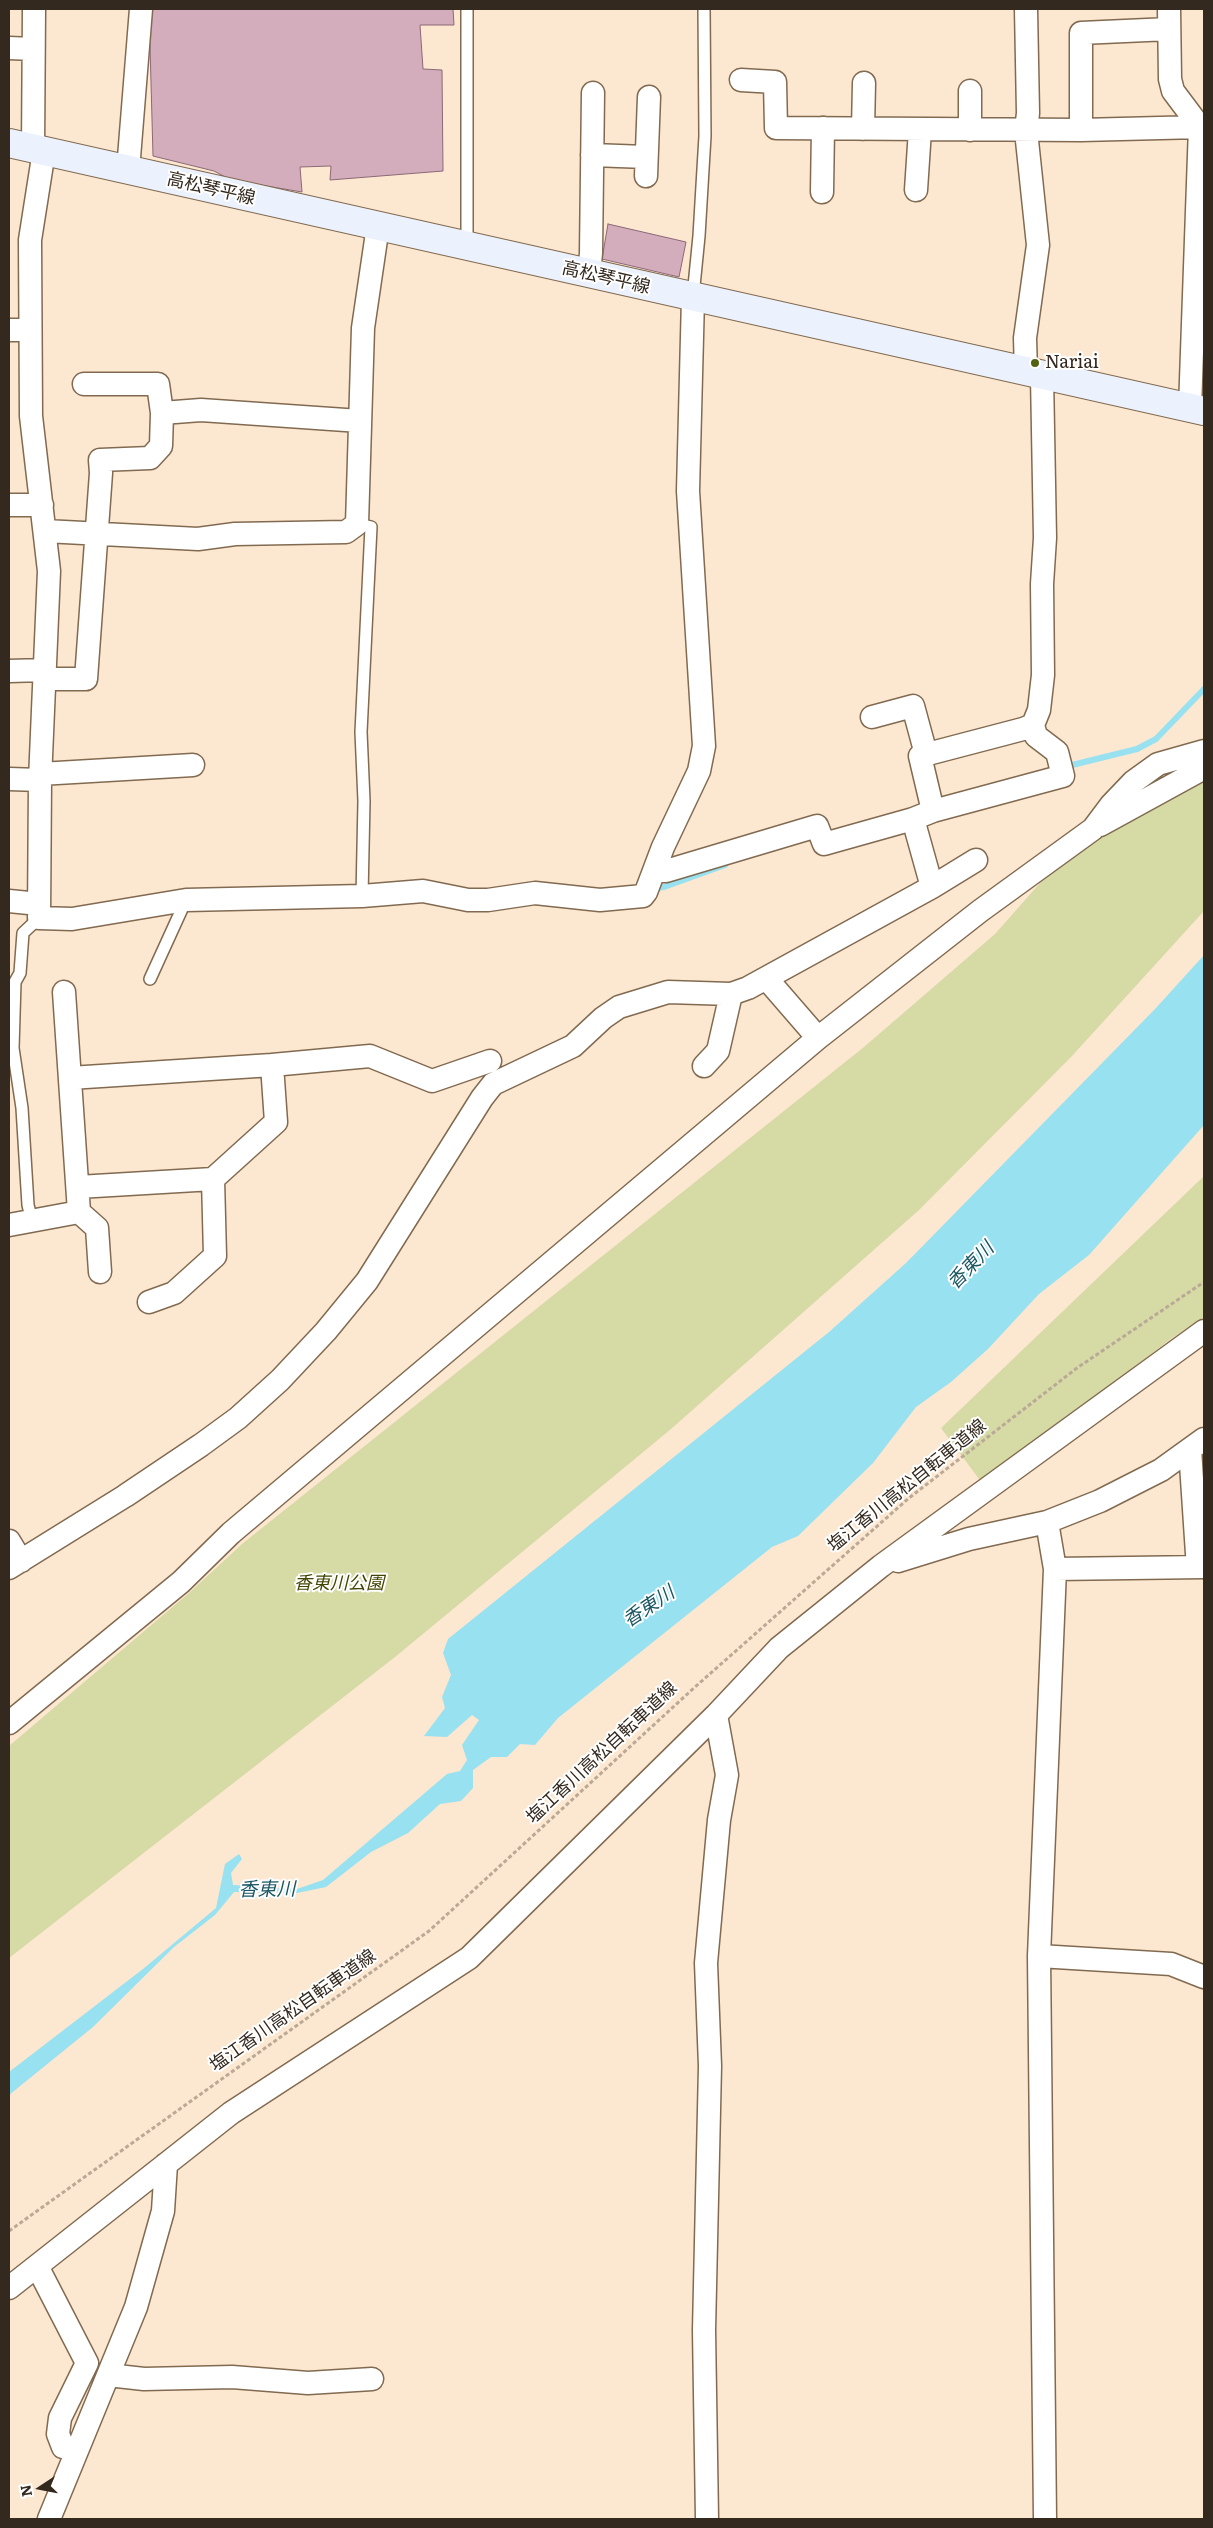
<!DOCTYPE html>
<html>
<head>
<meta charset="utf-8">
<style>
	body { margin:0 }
	#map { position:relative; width:1213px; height:2528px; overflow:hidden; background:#fce7d0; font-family:Literata,serif }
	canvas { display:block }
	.frame { position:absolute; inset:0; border:10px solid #33291e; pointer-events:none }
	.north { position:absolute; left:15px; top:2463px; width:50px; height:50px; -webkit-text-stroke:4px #fff; paint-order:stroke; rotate:259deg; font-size:14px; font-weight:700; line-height:20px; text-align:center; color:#33291e }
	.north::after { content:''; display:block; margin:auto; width:18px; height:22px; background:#33291e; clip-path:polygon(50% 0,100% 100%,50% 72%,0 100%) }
</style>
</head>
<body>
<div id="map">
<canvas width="1213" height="2528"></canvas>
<div class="frame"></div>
<div class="north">N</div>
</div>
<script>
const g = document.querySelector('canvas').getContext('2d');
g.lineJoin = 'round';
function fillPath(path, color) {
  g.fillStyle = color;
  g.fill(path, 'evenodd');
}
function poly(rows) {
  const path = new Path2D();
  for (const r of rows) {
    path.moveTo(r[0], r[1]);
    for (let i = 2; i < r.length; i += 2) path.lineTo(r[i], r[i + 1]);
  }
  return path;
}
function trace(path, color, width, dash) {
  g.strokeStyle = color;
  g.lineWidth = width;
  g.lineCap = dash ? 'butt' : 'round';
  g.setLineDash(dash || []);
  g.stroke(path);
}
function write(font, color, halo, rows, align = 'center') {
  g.font = font + ' Literata,"Noto Sans JP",serif';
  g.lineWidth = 4;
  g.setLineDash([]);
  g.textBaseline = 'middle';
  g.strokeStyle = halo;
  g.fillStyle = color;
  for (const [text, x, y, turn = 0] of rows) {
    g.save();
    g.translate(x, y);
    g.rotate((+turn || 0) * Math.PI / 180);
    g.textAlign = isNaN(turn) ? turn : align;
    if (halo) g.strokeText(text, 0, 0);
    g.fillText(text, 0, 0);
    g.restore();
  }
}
const green = poly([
	[1204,778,1204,911,1072,1056,919,1210,671,1429,395,1657,9,1958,9,1746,189,1593,242,1544,864,1047,995,934,1048,874,1107,831],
	[1204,1176,1204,1317,1172,1338,982,1483,941,1428]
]);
const water = poly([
	[1204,955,1204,1125,1089,1255,1039,1294,988,1349,951,1382,916,1407,873,1463,798,1536,772,1547,558,1718,535,1745,520,1744,507,1757,491,1757,473,1770,473,1788,461,1801,440,1804,408,1833,371,1852,326,1887,297,1893,234,1892,215,1915,174,1947,93,2027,9,2095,9,2072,143,1969,216,1908,225,1864,239,1854,242,1859,231,1873,233,1885,297,1889,323,1880,447,1774,460,1771,467,1760,462,1745,479,1720,472,1715,447,1737,424,1736,445,1708,442,1697,451,1675,443,1653,448,1639,829,1332,906,1263,1156,1008]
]);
const stream = poly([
	[1064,767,1137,749,1156,739,1204,689],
	[652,889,664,887,725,865]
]);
const building = poly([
	[149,9,453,9,454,25,420,25,423,69,442,70,443,171,330,180,331,166,300,167,302,192,231,180,214,171,153,156,149,9],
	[608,224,686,242,679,277,602,259,608,224]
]);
const path = poly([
	[9,2231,429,1931,695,1687,909,1498,1077,1368,1204,1282]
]);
const service = poly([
	[467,246,467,9],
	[693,296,699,236,705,136,704,9],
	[357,524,371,527,361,732,364,801,362,896],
	[150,979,186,900],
	[32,1221,28,1205,22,1108,13,1048,15,982,20,973,23,933,39,918]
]);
const minor = poly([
	[1169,9,1170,79,1173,91,1200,127,1190,408],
	[1169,29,1081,33,1081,130,1200,127],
	[9,48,33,49],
	[741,80,775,82,776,128,1081,130],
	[970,91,970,130],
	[863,129,864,83],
	[33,149,34,9],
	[44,151,30,240,31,416,49,571,40,780,39,918,72,919,186,900,362,896,423,891,468,900,488,900,535,893,600,900,643,896,646,892,663,847,699,771,704,746,688,491,693,298],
	[592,155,646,157],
	[128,170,141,9],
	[646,176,649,97],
	[916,190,920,130],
	[822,192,823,128],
	[589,274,591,253,593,93],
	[9,330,30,330],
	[1026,372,1025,338,1038,245,1026,131,1028,113,1026,9],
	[84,384,158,384,162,413],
	[9,505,42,505],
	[45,531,198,539,235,534,346,532,357,524,363,328,378,226],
	[9,671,44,670],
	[44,679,86,679,101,473,100,460,150,458,161,446,162,413,201,410,360,421],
	[872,717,913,706,926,754],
	[40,774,193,765],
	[9,779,40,780],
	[933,811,1063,776,1057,752,1036,736,1033,725],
	[1100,825,1204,768],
	[654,871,666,871,817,826,824,844,913,819],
	[932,887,913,819,933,811,920,756,1023,729,1033,725,1039,710,1043,675,1042,584,1045,538,1042,376],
	[9,901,39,904],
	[766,978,818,1038,980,911,1093,829,1111,805,1133,782,1158,764,1204,751],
	[272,1065,370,1056,432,1081,490,1061],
	[704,1066,718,1051,731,994],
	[70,1078,272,1065,276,1122,213,1179,78,1187],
	[79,1212,97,1228,100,1272],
	[9,1225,79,1212,64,992],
	[149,1302,174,1293,215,1256,213,1179],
	[1190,1449,1197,1554],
	[9,1541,21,1561],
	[898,1561,969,1539,1047,1522,1100,1501,1161,1470,1204,1439],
	[9,1568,125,1496,201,1445,238,1418,280,1380,326,1331,367,1281,482,1098,493,1084,573,1046,603,1018,619,1007,668,992,731,994,748,988,932,887,976,860],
	[1055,1569,1204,1567],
	[9,1723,181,1582,231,1533,818,1038],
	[1039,1956,1171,1964,1204,1977],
	[37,2266,87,2363,60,2418,58,2434,63,2447,77,2450],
	[9,2288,231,2113,469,1958,716,1715,779,1648,881,1566,1204,1331],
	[108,2375,144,2379,232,2377,308,2383,372,2379],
	[49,2519,136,2307,163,2211,166,2164],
	[707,2519,704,2330,710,2066,706,1963,719,1820,727,1775,716,1715],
	[1045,2519,1039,1956,1055,1569,1047,1522]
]);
const secondary = poly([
	[9,143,1204,411]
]);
const markers = [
	[1035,363,5,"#51640f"]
];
const streetNames = [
	["高松琴平線",211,189,13],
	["高松琴平線",606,278,13],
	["塩江香川高松自転車道線",907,1486,-39],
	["塩江香川高松自転車道線",602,1753,-43],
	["塩江香川高松自転車道線",293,2011,-35]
];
const poiNames = [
	["Nariai",1045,363]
];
const parkNames = [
	["香東川公園",339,1584]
];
const waterNames = [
	["香東川",971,1266,-46],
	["香東川",649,1607,-34],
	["香東川",267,1890,-1]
];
fillPath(green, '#d6daa5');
fillPath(water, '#98e1f1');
trace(stream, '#98e1f1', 6);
fillPath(building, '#d3adbc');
trace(building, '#8b6876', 1);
trace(service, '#816a50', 14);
trace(minor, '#816a50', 25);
trace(secondary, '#816a50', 30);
trace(path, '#baa996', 3, [4, 2.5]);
trace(service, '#fff', 11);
trace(minor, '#fff', 22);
trace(secondary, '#ecf2fd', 28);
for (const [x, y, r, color] of markers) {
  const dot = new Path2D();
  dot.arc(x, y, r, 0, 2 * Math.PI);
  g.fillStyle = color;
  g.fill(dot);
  trace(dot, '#fff', 2);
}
write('18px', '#33291e', '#fff', streetNames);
write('18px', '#33291e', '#fff', poiNames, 'left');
write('italic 18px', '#434500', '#fff', parkNames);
write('italic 19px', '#195662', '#fff', waterNames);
</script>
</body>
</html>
